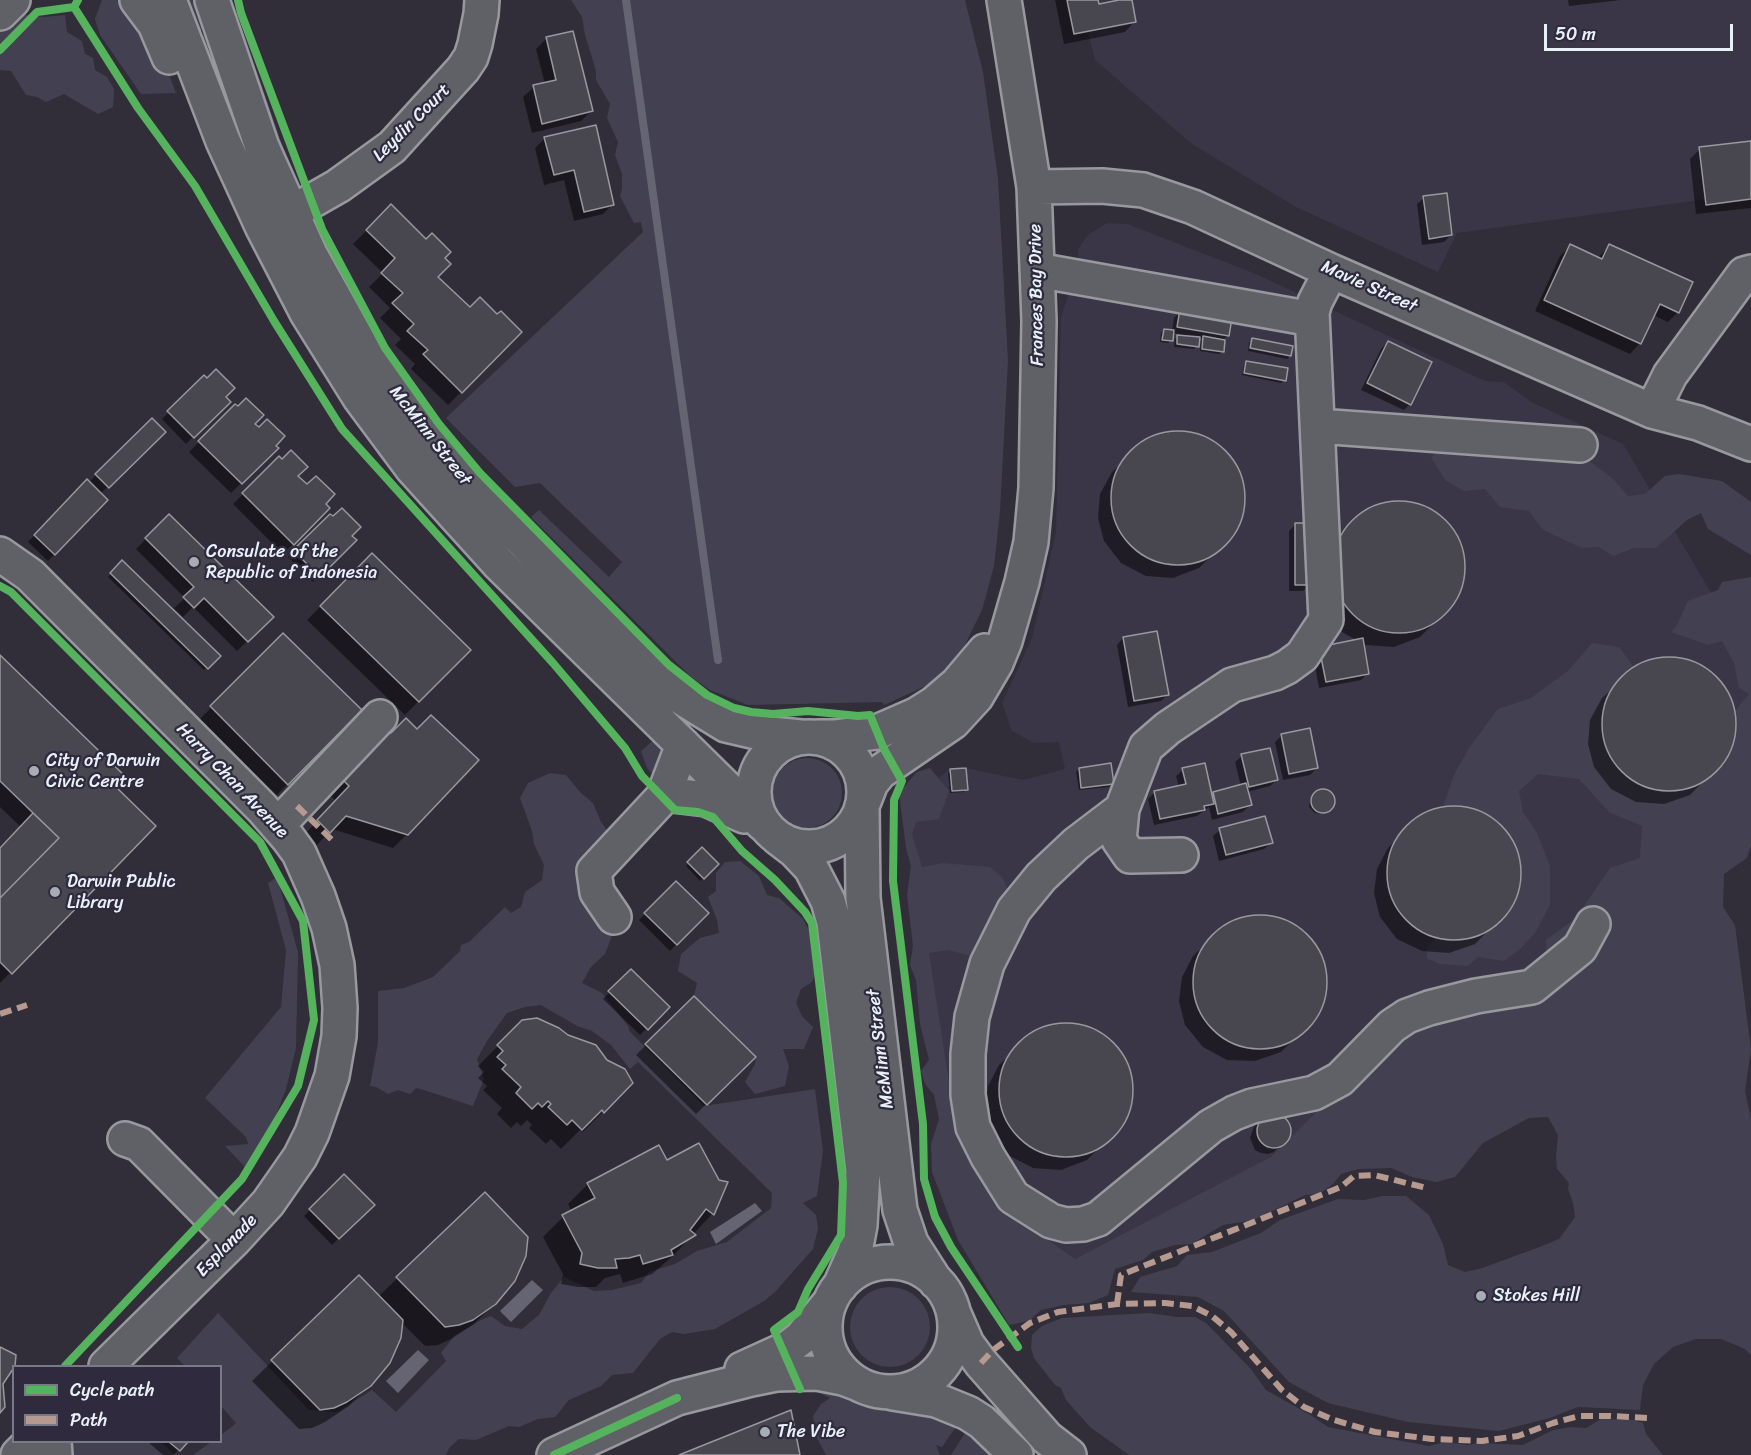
<!DOCTYPE html>
<html>
<head>
<meta charset="utf-8">
<style>
	body { margin:0 }
	#map { position:relative; width:1751px; height:1455px; overflow:hidden; background:#312e39; font-family:Sriracha,sans-serif }
	canvas { display:block }
	.legend { position:absolute; left:12px; top:1365px; width:210px; height:78px; box-sizing:border-box; background:#2f2a3d; border:2px solid #797a88; margin:0; padding:8px 10px; list-style:none; font-size:18px; color:#e8f1f8 }
	.legend li { display:flex; align-items:center; gap:12px; height:30px }
	.legend b { width:30px; border:2px solid #797a88 }
	.scale { position:absolute; left:1544px; top:24px; width:189px; height:27px; box-sizing:border-box; border:3px solid #e8f1f8; border-top:0; padding-left:8px; font-size:18px; line-height:21px; white-space:nowrap; color:#e8f1f8; -webkit-text-stroke:4px #2f2a3d; paint-order:stroke }
</style>
</head>
<body>
<div id="map">
<canvas width="1751" height="1455"></canvas>
<ul class="legend">
<li><b style="height:8px;background:#56b35d"></b>Cycle path</li>
<li><b style="height:8px;background:#b69a8f"></b>Path</li>
</ul>
<div class="scale">50 m</div>
</div>
<script>
const g = document.querySelector('canvas').getContext('2d');
g.lineJoin = 'round';
function fillPath(path, color) {
  g.fillStyle = color;
  g.fill(path, 'evenodd');
}
function poly(rows) {
  const path = new Path2D();
  for (const r of rows) {
    if (r.length === 3) {
      path.moveTo(r[0] + r[2], r[1]);
      path.arc(r[0], r[1], r[2], 0, 2 * Math.PI);
      continue;
    }
    path.moveTo(r[0], r[1]);
    for (let i = 2; i < r.length; i += 2) path.lineTo(r[i], r[i + 1]);
  }
  return path;
}
function trace(path, color, width, dash) {
  g.strokeStyle = color;
  g.lineWidth = width;
  g.lineCap = dash ? 'butt' : 'round';
  g.setLineDash(dash || []);
  g.stroke(path);
}
function write(font, color, halo, rows, align = 'center') {
  g.font = font + ' Sriracha,sans-serif';
  g.lineWidth = 4.5;
  g.setLineDash([]);
  g.textBaseline = 'middle';
  g.strokeStyle = halo;
  g.fillStyle = color;
  for (const [text, x, y, turn = 0] of rows) {
    g.save();
    g.translate(x, y);
    g.rotate((+turn || 0) * Math.PI / 180);
    g.textAlign = isNaN(turn) ? turn : align;
    if (halo) g.strokeText(text, 0, 0);
    g.fillText(text, 0, 0);
    g.restore();
  }
}
const built = poly([
	[1065,0,1751,0,1751,193,1457,233,1438,272,1296,207,1192,144,1095,60,1088,32,1074,34],
	[1107,223,1127,224,1256,274,1485,381,1504,382,1531,402,1623,444,1751,660,1751,790,1551,1006,1279,1159,1075,1259,1029,1226,964,1139,951,1094,905,804,950,769,966,768,1023,780,1065,769,1059,742,1034,743,1012,731,1002,703,1032,638,1056,532,1061,317,1079,261,1078,249,1088,235]
]);
const green = poly([
	[102,0,121,0,129,5,164,61,176,93,141,94,100,35,95,19],
	[183,0,196,0,205,29,194,33],
	[571,0,965,0,983,72,998,179,1008,360,1000,511,994,566,982,610,961,653,928,685,884,705,882,702,748,705,710,690,690,676,531,517,539,510,609,577,622,562,540,483,515,487,446,418,643,232,641,222,634,223,620,196,622,189,622,174,615,155,618,142,607,118,610,104,596,80,596,71,585,35,582,17],
	[227,7,241,25,285,153,279,157],
	[17,14,44,17,65,15,67,32,82,41,85,54,93,58,95,70,107,77,114,89,113,107,98,114,64,94,46,102,37,97,26,95,11,71,0,70,0,32],
	[207,34,221,75,211,78,197,37],
	[1448,441,1579,453,1614,480,1628,496,1645,494,1665,476,1679,474,1722,481,1751,502,1751,555,1708,529,1701,513,1687,520,1656,548,1634,548,1613,556,1599,547,1582,548,1543,530,1529,511,1500,507,1485,489,1464,491,1446,481,1431,458],
	[1751,577,1751,845,1747,858,1724,874,1723,907,1735,925,1751,1049,1745,1091,1751,1119,1751,1355,1745,1349,1721,1339,1696,1339,1673,1347,1654,1364,1643,1385,1640,1410,1578,1407,1550,1418,1499,1431,1408,1422,1328,1403,1289,1382,1224,1311,1198,1297,1131,1292,1140,1277,1177,1266,1187,1255,1212,1252,1261,1233,1280,1220,1338,1199,1364,1200,1382,1196,1406,1196,1429,1215,1443,1244,1448,1265,1465,1272,1482,1268,1537,1248,1559,1239,1575,1217,1573,1203,1568,1189,1569,1183,1557,1169,1556,1157,1558,1135,1548,1117,1529,1118,1483,1143,1455,1177,1436,1182,1412,1177,1391,1168,1359,1169,1341,1174,1333,1184,1319,1194,1305,1195,1254,1220,1223,1225,1191,1244,1175,1245,1152,1252,1143,1260,1115,1269,1108,1295,1089,1303,1064,1305,1041,1310,1029,1321,1009,1325,958,1240,932,1172,931,1144,939,1119,934,1095,925,1084,921,1071,929,1060,920,1024,916,980,910,965,913,946,907,895,911,866,906,848,899,793,917,772,930,768,949,791,939,819,916,822,912,834,922,867,943,863,990,867,1002,877,1011,898,996,938,970,956,949,950,929,953,951,1094,964,1139,1029,1226,1075,1259,1271,1157,1411,1018,1510,997,1549,999,1546,940,1575,919,1610,868,1640,858,1642,826,1609,812,1579,779,1538,774,1519,791,1523,812,1537,833,1550,866,1550,905,1535,933,1521,948,1504,961,1478,957,1468,966,1439,964,1427,958,1427,948,1436,938,1464,940,1491,930,1511,910,1521,886,1521,860,1511,836,1492,818,1468,808,1443,807,1454,775,1469,748,1498,709,1531,698,1569,670,1592,643,1619,647,1634,667,1615,683,1604,705,1601,729,1607,753,1625,776,1650,789,1679,791,1705,781,1725,761,1735,737,1735,711,1749,694,1739,688,1734,663,1722,641,1708,645,1671,632,1677,625,1688,601,1718,590,1722,582],
	[657,737,673,754,661,784,647,768,641,751],
	[807,793,35],
	[550,773,566,775,581,793,593,803,601,822,612,837,599,916,612,936,605,954,591,967,582,983,602,993,628,1026,630,1032,704,1106,815,1089,823,1151,817,1196,803,1203,816,1215,818,1228,813,1249,775,1292,764,1301,715,1329,684,1334,672,1332,660,1339,633,1373,612,1375,601,1386,569,1400,555,1417,538,1419,519,1427,509,1426,476,1440,459,1439,449,1448,446,1455,193,1455,211,1442,220,1442,221,1435,236,1423,221,1406,220,1366,185,1366,177,1358,218,1313,309,1410,337,1412,372,1390,396,1412,446,1361,441,1353,455,1335,481,1320,491,1316,505,1326,522,1329,539,1315,551,1293,564,1277,594,1291,612,1290,641,1283,649,1272,675,1264,697,1251,727,1242,771,1208,772,1193,638,1062,630,1069,611,1045,592,1031,577,1026,541,1005,525,1007,507,1013,487,1041,477,1059,484,1079,473,1106,424,1090,416,1088,410,1094,398,1090,388,1094,376,1087,370,1086,378,1042,378,991,404,988,433,977,460,951,461,945,469,942,505,907,511,913,521,907,525,892,542,880,544,865,534,844,532,831,520,798,528,783],
	[740,861,759,876,767,895,779,898,803,919,810,932,816,970,812,982,801,989,796,1003,802,1016,813,1027,804,1049,783,1049,789,1066,785,1086,755,1094,745,1082,755,1064,756,1057,694,996,697,983,678,971,681,954,700,938,719,933,717,920,708,897,716,891,716,873,725,862],
	[277,877,298,952,296,1048,286,1089,270,1131,245,1167,225,1146,248,1144,246,1137,205,1098,281,1007,286,950,268,883],
	[890,1327,40],
	[1149,1313,1177,1317,1195,1317,1206,1323,1250,1368,1266,1390,1312,1416,1328,1427,1429,1446,1445,1442,1468,1445,1479,1443,1523,1445,1553,1430,1571,1427,1586,1428,1601,1419,1633,1420,1643,1423,1646,1434,1663,1455,1129,1455,1090,1427,1066,1400,1061,1388,1055,1385,1034,1358,1031,1348,1032,1335,1042,1326,1062,1318],
	[809,1388,857,1395,865,1400,887,1407,960,1421,942,1447,936,1445,940,1455,826,1455,817,1438,813,1416,821,1404,830,1398],
	[970,1425,1007,1455,951,1455],
	[70,1442,161,1442,175,1455,68,1455]
]);
const water = poly([
	[755,1203,762,1211,716,1244,710,1232],
	[532,1280,543,1290,511,1322,500,1311],
	[418,1350,429,1360,398,1393,386,1381]
]);
const shadow = poly([
	[1055,0,1097,0,1098,6,1131,0,1135,21,1125,32,1064,44],
	[1568,0,1621,0,1569,6],
	[572,33,591,111,581,121,532,133,523,97,534,87,545,84,536,49,546,39],
	[545,138,613,204,603,214,574,221,564,180,544,185,535,148],
	[1751,143,1751,208,1696,214,1690,159,1700,149],
	[1424,198,1451,235,1444,242,1422,245,1417,204],
	[391,206,443,259,436,277,470,309,497,316,520,332,448,405,411,369,415,364,395,345,401,339,380,318,390,308,369,287,383,273,353,244],
	[1570,246,1597,259,1609,246,1678,312,1668,322,1653,315,1640,343,1630,354,1535,311,1560,256],
	[1181,311,1228,335,1222,341,1222,351,1219,354,1200,351,1201,341,1203,338,1198,338,1197,346,1194,349,1174,347,1175,339,1180,334,1172,333,1171,340,1168,343,1160,342,1161,333,1164,330,1172,331,1174,318],
	[1252,340,1290,356,1287,359,1248,351,1249,343],
	[1388,342,1410,404,1404,410,1361,390,1381,349],
	[1247,362,1284,380,1281,383,1242,375,1244,365],
	[204,377,229,402,186,444,162,419],
	[235,406,277,448,231,493,189,452],
	[152,420,164,432,100,494,106,500,48,561,28,542,87,481,88,483],
	[1167,433,1191,434,1215,444,1233,461,1243,485,1244,511,1234,534,1199,568,1173,578,1146,576,1121,563,1104,541,1098,518,1100,494,1112,472,1144,442],
	[279,458,328,508,283,554,233,504],
	[1388,502,1412,503,1436,512,1454,530,1464,554,1464,580,1454,603,1420,637,1394,647,1366,645,1362,643,1368,673,1361,680,1319,688,1313,655,1358,641,1342,632,1324,610,1332,541,1365,511],
	[169,516,272,617,237,651,193,607,183,617,174,608,185,598,136,549],
	[330,516,355,540,313,582,288,557],
	[1296,524,1310,584,1303,591,1289,591,1289,531],
	[372,555,469,650,405,715,307,620],
	[122,562,219,656,204,670,108,577],
	[283,635,359,710,274,798,198,721],
	[1123,638,1168,694,1161,701,1128,707,1117,645],
	[0,657,115,788,154,826,0,983,0,849,21,827,0,807],
	[1658,660,1682,660,1705,670,1724,687,1734,711,1734,737,1724,760,1690,795,1664,804,1636,802,1611,789,1594,767,1588,744,1590,720,1602,698,1635,668],
	[1281,736,1317,768,1310,775,1283,780,1275,742],
	[376,747,407,834,393,848,332,829,316,846,304,835,336,801,330,795],
	[1242,756,1277,780,1270,786,1247,792,1250,805,1243,812,1212,820,1209,807,1197,816,1154,825,1148,799,1155,792,1179,787,1176,776,1183,770,1211,796,1213,793,1241,786,1235,762],
	[1079,769,1112,784,1109,787,1079,790,1076,772],
	[951,770,966,789,964,792,950,793,948,773],
	[1320,791,1328,791,1332,797,1332,805,1322,814,1315,813,1309,807,1310,800],
	[1443,809,1468,809,1491,819,1509,837,1519,860,1520,886,1510,909,1475,944,1449,953,1422,951,1397,939,1380,917,1374,893,1377,869,1388,848,1420,817],
	[1220,830,1271,843,1264,849,1219,861,1213,836],
	[702,849,717,864,700,881,686,866],
	[676,883,707,913,670,951,639,920],
	[1249,917,1273,917,1297,927,1315,945,1325,968,1325,994,1315,1018,1281,1052,1255,1061,1227,1060,1203,1047,1185,1025,1179,1001,1182,977,1193,956,1226,925],
	[631,971,668,1007,640,1035,603,999],
	[694,998,754,1057,696,1114,636,1055],
	[523,1021,606,1061,631,1083,583,1132,581,1129,561,1149,551,1139,546,1144,529,1128,532,1125,527,1120,521,1126,517,1122,511,1128,497,1114,502,1108,483,1090,487,1086,478,1078,484,1072,478,1066],
	[1054,1025,1079,1026,1102,1036,1121,1054,1130,1077,1131,1102,1121,1126,1087,1160,1061,1170,1033,1168,1008,1155,992,1133,985,1110,988,1086,999,1065,1032,1034],
	[1273,1114,1284,1118,1288,1123,1289,1134,1274,1152,1268,1154,1261,1153,1255,1150,1250,1138,1254,1127,1261,1119],
	[667,1162,712,1214,674,1255,652,1274,623,1283,620,1274,605,1278,596,1287,578,1287,561,1284,563,1274,543,1237,563,1217,572,1212,568,1204,588,1184],
	[344,1176,373,1205,332,1245,304,1216],
	[484,1194,495,1303,474,1324,451,1339,438,1345,425,1346,401,1322,369,1385,349,1406,325,1422,312,1428,299,1429,252,1381,359,1277,378,1297],
	[148,1442,186,1442,173,1455,163,1455]
]);
const stream = poly([
	[626,0,718,660]
]);
const building = poly([
	[1067,0,1098,0,1099,4,1119,0,1132,0,1136,22,1074,34,1067,0],
	[573,31,593,111,542,124,533,85,556,80,546,37,573,31],
	[596,125,614,205,584,212,574,170,554,175,544,137,596,125],
	[1751,141,1751,199,1706,205,1699,147,1751,141],
	[1447,193,1452,235,1429,239,1423,196,1447,193],
	[391,204,426,239,432,233,451,252,445,258,451,264,438,277,470,307,480,297,497,314,501,311,522,332,462,393,423,354,428,350,407,331,414,324,392,303,403,293,381,273,395,258,366,230,391,204],
	[1570,244,1602,259,1609,244,1693,282,1679,313,1660,304,1641,344,1544,300,1570,244],
	[1180,309,1232,318,1229,336,1177,327,1180,309],
	[1164,329,1174,330,1173,341,1162,340,1164,329],
	[1177,335,1200,337,1199,347,1177,344,1177,335],
	[1203,336,1225,340,1224,352,1202,349,1203,336],
	[1252,338,1293,346,1291,356,1250,348,1252,338],
	[1388,341,1432,362,1411,405,1367,383,1388,341],
	[1246,361,1288,368,1286,381,1244,373,1246,361],
	[216,369,235,388,226,397,231,402,194,438,167,411,204,375,207,378,216,369],
	[246,398,264,415,255,424,259,427,267,419,285,436,276,446,279,448,242,484,198,441,235,404,238,406,246,398],
	[152,418,166,432,109,488,95,474,152,418],
	[1178,498,67],
	[291,450,308,467,298,476,307,484,316,476,335,494,326,504,330,508,294,545,242,493,279,456,282,459,291,450],
	[87,479,108,500,55,555,34,535,87,479],
	[1399,567,66],
	[342,508,361,527,352,536,357,540,320,577,293,550,330,514,333,516,342,508],
	[169,514,274,617,248,642,204,598,194,608,183,597,194,587,145,538,169,514],
	[1295,523,1311,523,1311,585,1295,585,1295,523],
	[372,553,471,650,419,702,320,606,372,553],
	[122,560,221,656,208,669,110,573,122,560],
	[1157,631,1169,695,1134,701,1123,637,1157,631],
	[283,633,362,710,288,785,210,706,283,633],
	[1363,638,1369,674,1326,682,1319,647,1363,638],
	[0,655,127,778,117,788,156,826,12,974,0,962,0,898,59,838,0,781,0,655],
	[1669,724,67],
	[431,715,479,760,408,835,346,816,330,833,317,820,349,786,343,780,389,732,391,733,406,718,417,729,431,715],
	[1310,728,1318,768,1289,774,1281,734,1310,728],
	[1270,748,1278,780,1249,787,1241,754,1270,748],
	[1111,763,1114,784,1081,788,1079,768,1111,763],
	[1205,763,1214,804,1204,806,1205,810,1160,819,1154,791,1186,784,1182,768,1205,763],
	[966,768,968,790,952,791,950,769,966,768],
	[1246,783,1252,805,1218,814,1213,792,1246,783],
	[1323,801,12],
	[1454,873,67],
	[33,813,59,838,0,898,0,848,33,813],
	[1265,816,1273,843,1226,855,1219,828,1265,816],
	[702,847,719,864,704,879,687,862,702,847],
	[676,881,709,913,677,945,644,913,676,881],
	[1260,982,67],
	[631,969,670,1007,648,1030,608,991,631,969],
	[694,996,756,1057,707,1105,645,1044,694,996],
	[537,1018,559,1028,568,1035,596,1045,607,1060,625,1069,633,1083,604,1113,602,1110,582,1130,572,1120,567,1125,548,1107,551,1104,548,1101,542,1107,538,1103,532,1109,516,1093,521,1087,502,1069,506,1065,497,1057,503,1051,497,1045,522,1020,537,1018],
	[1066,1090,67],
	[1274,1131,17],
	[699,1143,719,1180,728,1182,714,1215,706,1209,690,1230,696,1235,671,1250,673,1255,643,1264,640,1255,629,1258,615,1259,617,1268,598,1268,580,1264,582,1253,562,1215,595,1198,587,1183,659,1145,667,1160,699,1143],
	[344,1174,375,1205,339,1239,309,1209,344,1174],
	[485,1192,528,1237,526,1256,515,1281,496,1304,473,1320,459,1325,445,1327,396,1277,485,1192],
	[359,1275,403,1320,401,1338,390,1363,371,1386,347,1402,334,1408,320,1410,271,1360,359,1275],
	[0,1347,16,1355,15,1366,3,1384,5,1407,0,1413,0,1347],
	[791,1410,800,1455,679,1455,791,1410],
	[169,1442,188,1442,180,1451,169,1442]
]);
const minor = poly([
	[137,0,155,24,169,57],
	[169,0,223,141,263,228,307,313,360,398,412,468,499,564,763,824],
	[212,0,262,147,310,254,354,333,430,441,462,479,654,674,682,698,726,725,760,733,801,737],
	[0,13,13,0],
	[1034,187,1102,186,1143,190,1193,207,1331,271,1652,411,1698,423,1751,444],
	[273,223,338,186,392,147,463,69,471,57,475,44,481,14,482,0],
	[1037,270,1312,319],
	[1652,411,1670,375,1744,274,1751,272],
	[1318,426,1580,445],
	[0,554,30,575,262,808,288,838,299,853,318,896,329,928,337,965,340,1008,339,1036,332,1076,312,1133,300,1157,268,1203,234,1240,106,1366],
	[809,792,55],
	[818,737,836,737,877,732,916,715,935,703,957,684,985,651],
	[663,797,672,795,706,799,744,816],
	[864,801,871,783,880,772,953,722,976,697,996,663,1005,641,1022,582,1031,542,1036,488,1039,321,1034,187,1004,0],
	[862,806,863,898,900,1210,911,1243,936,1282],
	[1122,809,1076,844,1041,877,1014,910,987,964,972,1017,968,1054,968,1095,973,1127,988,1157,1013,1197,1051,1221,1066,1225,1083,1224,1098,1219,1211,1126,1234,1113,1252,1106,1314,1093,1340,1079,1392,1026,1407,1016,1429,1008,1476,996,1532,987,1580,948,1593,924],
	[278,825,380,717],
	[778,838,795,851,811,868,828,901,834,922,863,1171,860,1225,855,1252,840,1286],
	[1181,855,1130,856,1119,840,1122,809,1146,747,1168,728,1232,685,1275,673,1287,667,1302,656,1326,620,1312,312,1315,302,1331,271],
	[614,917,597,892,594,871,663,797,683,745],
	[125,1139,139,1144,234,1240],
	[890,1327,65],
	[954,1314,967,1344,981,1363,1047,1438,1069,1455],
	[742,1369,788,1348,801,1338,830,1302],
	[893,1393,936,1400,968,1413,982,1422,1016,1455],
	[54,1442,55,1455],
	[18,1455,31,1442],
	[554,1455,677,1398,751,1379,776,1374,817,1373,843,1378,859,1384]
]);
const quiet = poly([
	[297,806,334,842],
	[0,1014,27,1005],
	[1117,1304,1121,1275,1341,1187,1354,1176,1374,1175,1427,1188],
	[981,1363,993,1350,1030,1323,1058,1312,1117,1304,1165,1303,1192,1306,1212,1316,1231,1332,1282,1390,1304,1407,1334,1420,1375,1432,1432,1439,1482,1441,1518,1436,1553,1423,1579,1416,1610,1416,1649,1418]
]);
const cycleway = poly([
	[238,0,241,13,322,229,385,348,439,424,480,473,669,665,707,695,734,708,751,712,773,714,808,711,858,716,870,715,884,749,902,781,894,800,893,881,923,1124,924,1179,935,1217,951,1247,1018,1347],
	[74,7,138,108,195,186,274,321,342,429,553,663,625,748,642,776,675,810,698,812,713,817,742,851,775,880,805,912,812,923,843,1183,841,1235,808,1289,798,1312,774,1330,800,1389],
	[0,50,37,12,74,7,78,0],
	[0,586,11,592,260,842,303,921,314,1020,298,1086,242,1179,65,1366],
	[554,1455,677,1398]
]);
const markers = [
	[194,562,6,"#a8adb5"],
	[34,771,6,"#a8adb5"],
	[55,892,6,"#a8adb5"],
	[1481,1296,6,"#a8adb5"],
	[765,1432,6,"#a8adb5"]
];
const streetNames = [
	["Leydin Court",412,123,-45],
	["Mavie Street",1369,287,24],
	["Frances Bay Drive",1037,295,-91],
	["McMinn Street",430,436,52],
	["Harry Chan Avenue",232,781,46],
	["McMinn Street",881,1049,-97],
	["Esplanade",227,1246,-46]
];
const poiNames = [
	["Consulate of the",206,552],
	["Republic of Indonesia",206,573],
	["City of Darwin",46,761],
	["Civic Centre",46,782],
	["Darwin Public",67,882],
	["Library",67,903],
	["Stokes Hill",1493,1296],
	["The Vibe",777,1432]
];
fillPath(built, '#3a3647');
fillPath(green, '#434151');
fillPath(water, '#646472');
fillPath(shadow, '#0007');
trace(stream, '#646472', 8);
fillPath(building, '#48464e');
trace(building, '#98999f', 1.5);
trace(minor, '#98999f', 38);
trace(minor, '#606067', 33);
trace(quiet, '#b69a8f', 6, [12, 6]);
trace(cycleway, '#56b35d', 8);
for (const [x, y, r, color] of markers) {
  const dot = new Path2D();
  dot.arc(x, y, r, 0, 2 * Math.PI);
  g.fillStyle = color;
  g.fill(dot);
  trace(dot, '#2f2a3d', 2);
}
write('18px', '#e8f1f8', '#2f2a3d', streetNames);
write('18px', '#e8f1f8', '#2f2a3d', poiNames, 'left');
</script>
</body>
</html>
